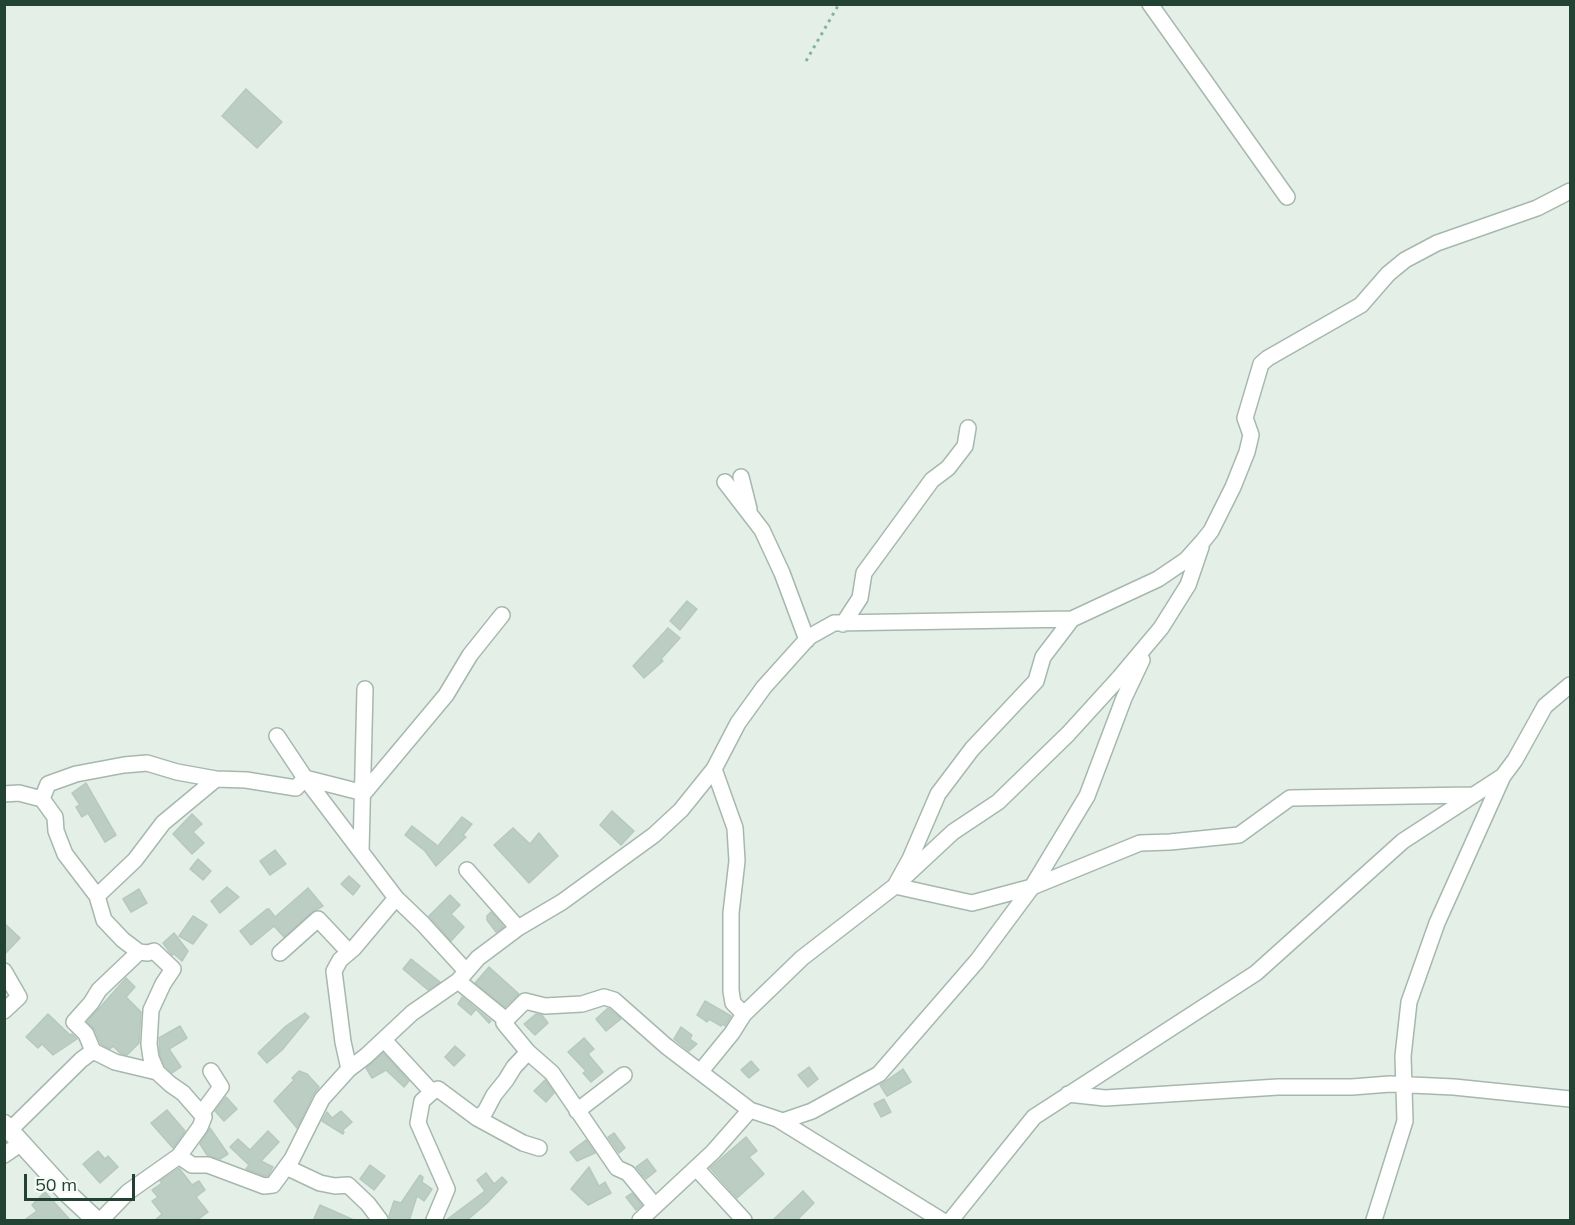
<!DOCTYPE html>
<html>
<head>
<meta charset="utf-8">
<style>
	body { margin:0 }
	#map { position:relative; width:1575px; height:1225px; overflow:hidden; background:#e4efe8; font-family:Mulish,sans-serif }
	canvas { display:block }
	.frame { position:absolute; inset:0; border:6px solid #224233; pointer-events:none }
	.scale { position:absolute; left:24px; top:1174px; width:111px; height:27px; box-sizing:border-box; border:3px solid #224233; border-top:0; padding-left:8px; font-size:18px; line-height:21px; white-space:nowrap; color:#224233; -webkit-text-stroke:4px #f6fbf7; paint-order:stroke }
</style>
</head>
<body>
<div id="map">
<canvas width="1575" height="1225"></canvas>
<div class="frame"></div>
<div class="scale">50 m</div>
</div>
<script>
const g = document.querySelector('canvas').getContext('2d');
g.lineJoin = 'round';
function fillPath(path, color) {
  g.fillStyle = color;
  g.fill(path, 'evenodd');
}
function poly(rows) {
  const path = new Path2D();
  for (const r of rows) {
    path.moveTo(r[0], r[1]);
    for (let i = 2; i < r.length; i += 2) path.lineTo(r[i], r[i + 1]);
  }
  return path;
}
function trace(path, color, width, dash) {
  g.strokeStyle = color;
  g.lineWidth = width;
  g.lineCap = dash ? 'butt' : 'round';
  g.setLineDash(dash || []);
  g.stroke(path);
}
const building = poly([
	[246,89,282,122,257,148,222,116,246,89],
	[687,601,697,609,680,630,670,621,687,601],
	[668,628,680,638,661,659,663,661,644,678,633,666,668,628],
	[86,783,116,835,105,842,88,813,82,817,76,807,80,805,72,793,86,783],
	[612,811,634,831,621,845,600,825,612,811],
	[192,814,202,824,193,832,204,843,192,854,173,834,192,814],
	[462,817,472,824,463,835,466,837,436,866,425,851,405,835,412,826,438,846,462,817],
	[513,828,530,844,539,833,558,856,529,883,494,845,513,828],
	[275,850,286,864,270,875,260,861,275,850],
	[198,859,211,871,203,880,190,869,198,859],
	[349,876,360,886,353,895,341,884,349,876],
	[227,887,239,897,220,913,211,901,227,887],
	[308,888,323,906,312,912,284,937,274,926,251,945,240,931,267,909,269,909,275,917,308,888],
	[139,889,147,903,131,912,123,899,139,889],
	[450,895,460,905,451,914,464,927,451,941,429,916,450,895],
	[491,912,504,927,496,932,487,920,487,916,491,912],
	[193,916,207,925,193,944,179,936,193,916],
	[4,923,20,938,4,955,4,923],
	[174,933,188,951,182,961,174,954,172,955,163,943,174,933],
	[411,959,440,982,428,990,403,969,411,959],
	[489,967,519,994,505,1007,475,983,489,967],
	[126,978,135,987,126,997,141,1012,139,1043,127,1055,120,1053,113,1046,110,1049,101,1044,95,1030,87,1022,126,978],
	[462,997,491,1021,489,1023,476,1009,471,1015,458,1004,462,997],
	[705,1001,731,1016,725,1026,723,1024,721,1026,709,1019,707,1022,697,1015,705,1001],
	[608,1008,621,1019,606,1031,596,1019,608,1008],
	[305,1013,309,1017,282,1050,267,1063,258,1053,286,1026,305,1013],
	[48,1014,70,1035,72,1034,77,1039,53,1055,42,1044,38,1048,26,1037,48,1014],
	[536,1014,542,1015,548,1023,535,1035,524,1024,536,1014],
	[180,1026,187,1038,169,1049,181,1067,172,1073,165,1066,160,1055,159,1038,180,1026],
	[681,1027,692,1035,690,1039,697,1044,689,1051,674,1039,681,1027],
	[584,1038,594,1049,588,1054,603,1072,591,1082,583,1073,586,1071,568,1052,584,1038],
	[455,1046,465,1055,454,1066,445,1057,455,1046],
	[383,1053,409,1081,404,1087,386,1070,372,1078,366,1068,383,1053],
	[751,1061,759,1070,749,1078,741,1070,751,1061],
	[809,1067,818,1079,808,1087,798,1075,809,1067],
	[903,1069,911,1082,887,1096,880,1085,903,1069],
	[299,1071,307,1074,319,1087,313,1095,297,1128,274,1101,294,1080,292,1078,299,1071],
	[545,1080,554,1093,546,1102,534,1091,545,1080],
	[226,1097,237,1109,224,1121,215,1111,226,1097],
	[884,1099,891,1112,881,1117,874,1104,884,1099],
	[167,1110,185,1131,173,1148,151,1123,167,1110],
	[341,1111,352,1122,343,1130,344,1132,343,1134,322,1121,327,1112,332,1118,341,1111],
	[210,1128,228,1154,220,1159,207,1155,200,1144,210,1128],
	[268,1131,279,1142,261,1161,273,1167,268,1176,265,1176,246,1169,249,1165,230,1147,238,1139,250,1150,268,1131],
	[614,1133,625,1148,619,1153,608,1137,614,1133],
	[746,1137,757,1151,749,1157,764,1174,737,1198,710,1168,746,1137],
	[586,1140,595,1153,577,1161,570,1152,586,1140],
	[98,1151,105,1159,108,1156,118,1167,100,1183,83,1164,98,1151],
	[647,1159,656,1171,646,1179,636,1167,647,1159],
	[370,1165,385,1176,374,1190,360,1179,370,1165],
	[589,1167,599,1186,605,1182,611,1193,588,1205,571,1189,589,1167],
	[179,1168,192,1185,199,1181,205,1190,196,1197,208,1212,196,1221,154,1221,162,1214,152,1201,158,1197,152,1190,162,1183,160,1181,179,1168],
	[486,1173,494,1184,502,1177,507,1182,486,1204,466,1221,445,1221,485,1191,477,1180,486,1173],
	[420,1175,423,1177,422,1182,432,1189,424,1201,417,1196,409,1221,390,1221,389,1216,394,1201,401,1203,420,1175],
	[803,1191,814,1203,796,1221,772,1221,803,1191],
	[45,1192,71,1221,23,1221,37,1211,32,1205,45,1192],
	[632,1193,642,1205,636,1210,626,1197,632,1193],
	[320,1205,356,1221,313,1221,320,1205]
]);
const path = poly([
	[806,61,839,4]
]);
const minor = poly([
	[1150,4,1287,197],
	[741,477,749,509],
	[725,482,762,530,782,573,807,640],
	[1201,547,1188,585,1161,628,1119,678,1068,734,998,802,953,832,895,886,972,903,1032,887,1140,843,1170,842,1239,835,1290,798,1472,795],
	[843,624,860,598,864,573,932,480,948,468,965,446,968,428],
	[277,736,305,778,364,793,446,695,470,655,502,615],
	[714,769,735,828,737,861,731,913,731,991,733,1003,744,1014],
	[4,794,19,793,42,799],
	[361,851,365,689],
	[467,870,518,928],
	[97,896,135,860,163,823,216,779],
	[139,952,99,990,91,1003,74,1022,86,1034,93,1051,115,1062,157,1072],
	[280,953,318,919,349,952],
	[4,971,19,997,4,1011],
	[458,981,506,1020,504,1023,528,1052,552,1073,617,1168,628,1173,655,1206],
	[506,1020,525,1001,545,1006,582,1004,604,997,614,1000,666,1046,750,1110,783,1121,812,1111,879,1074,977,961,1032,887,1087,796,1124,698,1142,660],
	[384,1040,432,1092,438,1089,477,1118,523,1143,539,1148],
	[349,1069,343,1042,334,971,340,960,354,948,396,898],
	[701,1071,732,1033,744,1014,802,958,895,886,910,859,938,794,972,749,1036,681,1043,657,1072,619,1158,579,1186,560,1203,541,1211,531,1233,487,1247,452,1251,435,1245,418,1261,364,1268,358,1361,305,1388,274,1405,260,1437,243,1537,208,1570,191],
	[432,1092,422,1101,418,1123,447,1189,434,1220],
	[1068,1094,1105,1098,1278,1087,1352,1087,1390,1084,1454,1087,1570,1099],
	[577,1111,624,1075],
	[201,1114,221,1087,211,1071],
	[477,1118,485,1112,494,1095,506,1080,514,1067,528,1052],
	[779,1120,941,1220],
	[10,1130,81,1060,93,1051],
	[4,1155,20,1144],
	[179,1156,192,1165,208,1165,264,1186,273,1185,292,1159,322,1099,349,1069,366,1056,412,1013,458,981,478,958,518,928,562,902,654,835,681,810,714,769,738,723,764,687,809,637,834,623,1072,619],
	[286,1167,320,1183,335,1186,348,1185,368,1204,380,1220],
	[696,1168,744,1220],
	[101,1220,128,1192,179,1156,200,1127,204,1117,183,1093,170,1084,157,1072,151,1058,149,1044,151,1010,163,984,173,969,154,951,148,953,139,952,123,940,104,920,97,896,65,854,56,831,55,817,42,799,48,784,76,774,124,765,147,763,177,772,216,779,246,780,296,788,305,778,396,898,423,924,466,971],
	[640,1220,713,1152,750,1110],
	[951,1220,1034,1117,1256,973,1403,841,1503,776],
	[1374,1220,1405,1121,1403,1056,1409,1002,1437,923,1503,776,1515,760,1545,706,1570,685]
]);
const tertiary = poly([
	[4,1124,65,1191,96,1220]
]);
fillPath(building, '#bccdc3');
trace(building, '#b6c9be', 1.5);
trace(minor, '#a6b8ae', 18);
trace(tertiary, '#a6b8ae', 21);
trace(path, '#82b59b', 3, [3, 4.5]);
trace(minor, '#fff', 15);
trace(tertiary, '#fff', 18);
</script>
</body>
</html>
